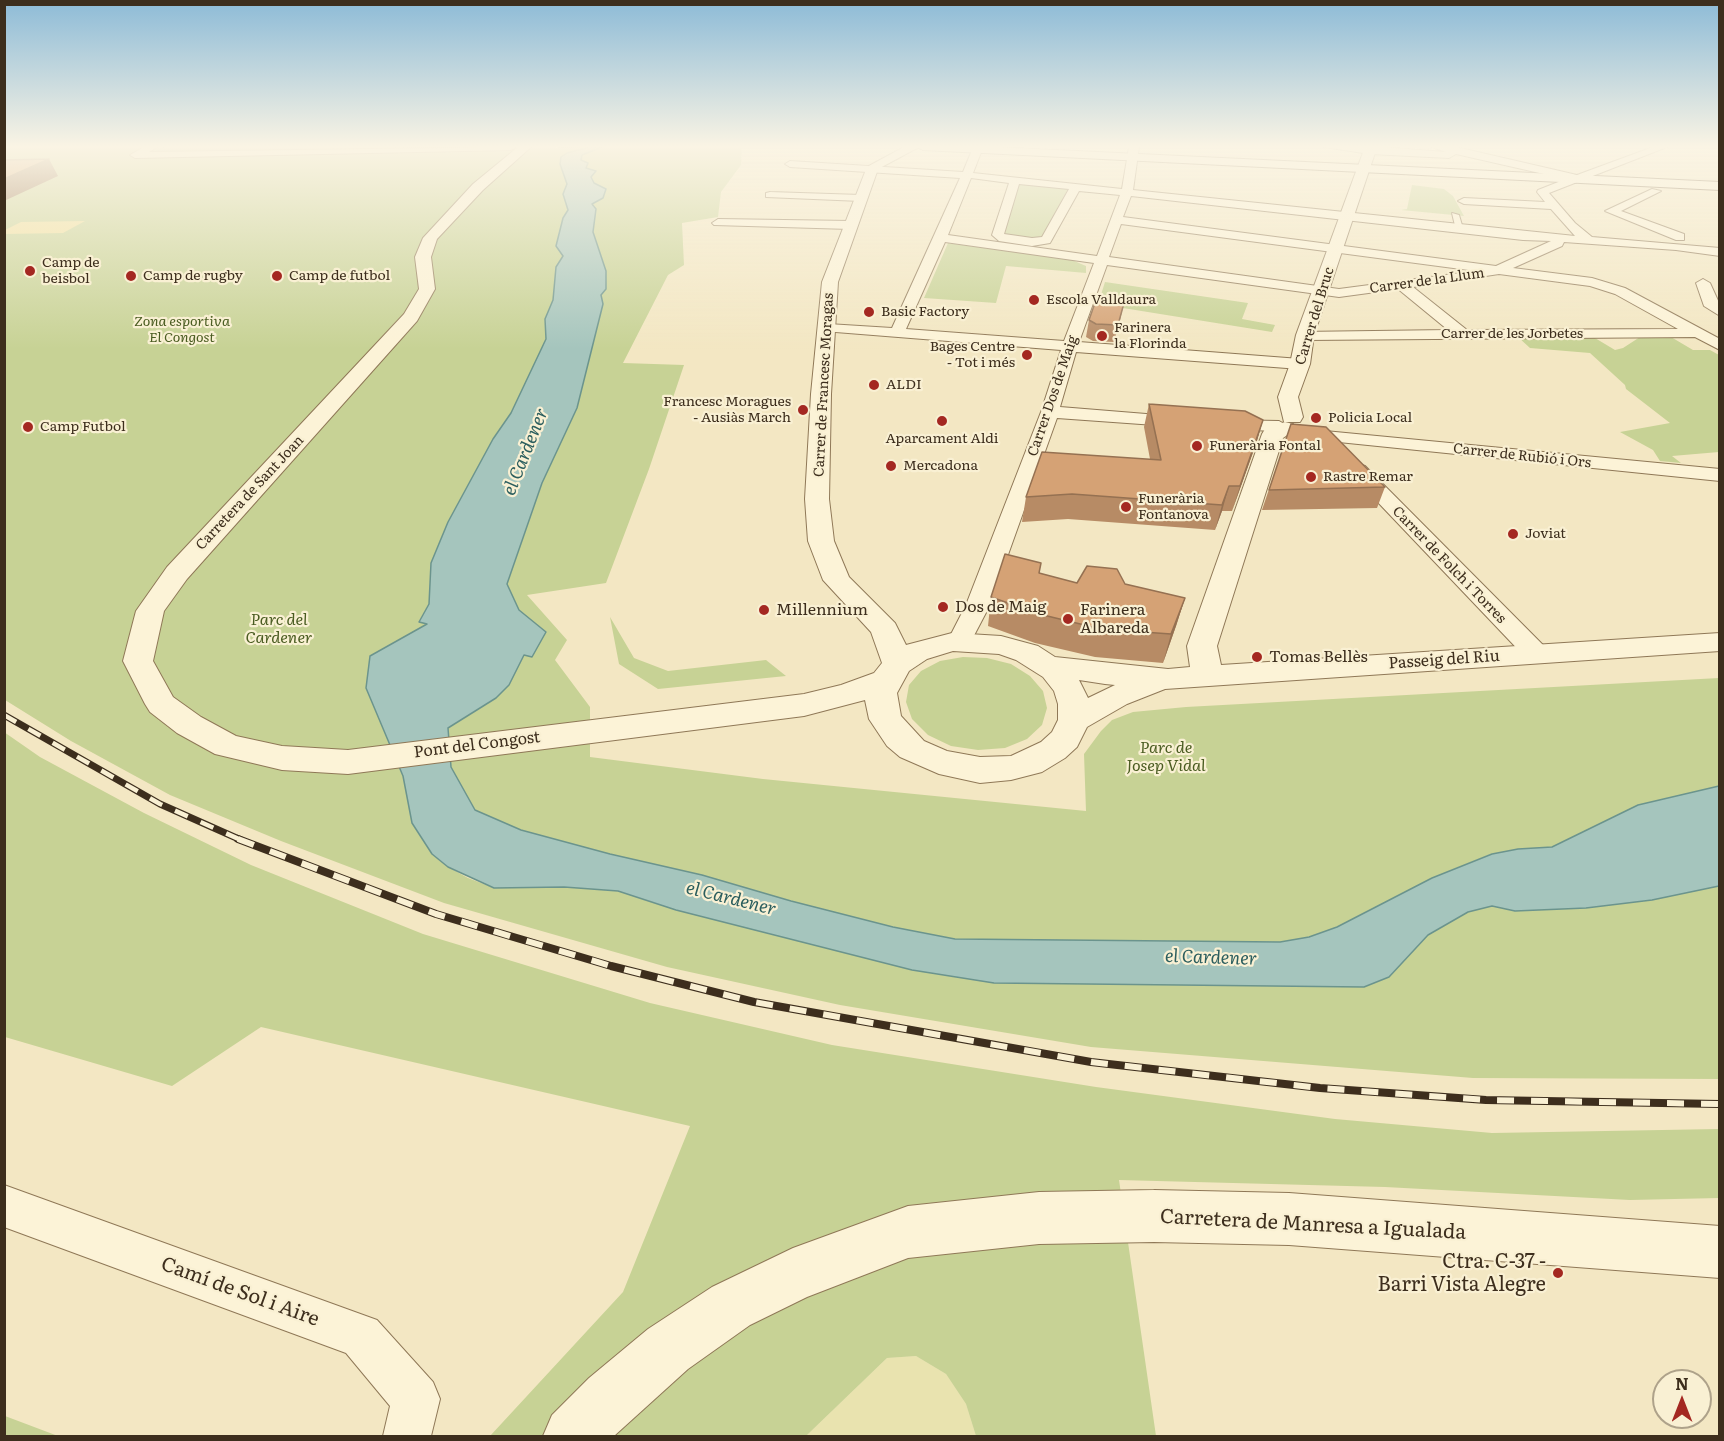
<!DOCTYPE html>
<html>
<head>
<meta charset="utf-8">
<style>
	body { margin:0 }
	#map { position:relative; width:1724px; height:1441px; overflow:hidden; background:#f3e7c3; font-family:Literata,serif }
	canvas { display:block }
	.frame { position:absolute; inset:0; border:6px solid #3d2e1d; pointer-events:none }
	.north { position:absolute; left:1652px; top:1369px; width:60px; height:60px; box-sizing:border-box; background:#f9f0d3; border:2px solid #aea28a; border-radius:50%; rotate:0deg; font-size:16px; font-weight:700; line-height:24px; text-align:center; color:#3d2e1d }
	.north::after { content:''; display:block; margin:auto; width:21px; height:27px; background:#a42821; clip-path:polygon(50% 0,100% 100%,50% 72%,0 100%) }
</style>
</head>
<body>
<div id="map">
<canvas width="1724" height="1441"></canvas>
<div class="frame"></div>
<div class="north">N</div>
</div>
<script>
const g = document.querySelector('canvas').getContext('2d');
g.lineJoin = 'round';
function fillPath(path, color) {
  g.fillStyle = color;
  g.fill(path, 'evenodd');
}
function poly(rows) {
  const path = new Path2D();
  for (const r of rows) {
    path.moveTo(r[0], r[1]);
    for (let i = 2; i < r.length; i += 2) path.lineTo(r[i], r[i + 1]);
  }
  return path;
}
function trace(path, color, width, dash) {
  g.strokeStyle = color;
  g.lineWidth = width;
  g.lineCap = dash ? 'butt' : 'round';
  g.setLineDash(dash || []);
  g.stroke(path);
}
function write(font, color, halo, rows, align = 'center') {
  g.font = font + ' Literata,serif';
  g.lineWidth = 4.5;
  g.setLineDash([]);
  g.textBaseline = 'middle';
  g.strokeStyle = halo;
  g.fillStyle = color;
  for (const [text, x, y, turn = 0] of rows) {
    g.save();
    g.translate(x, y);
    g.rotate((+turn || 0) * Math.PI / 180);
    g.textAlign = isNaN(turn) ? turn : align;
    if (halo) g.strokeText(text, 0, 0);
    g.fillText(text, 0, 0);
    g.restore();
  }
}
const farmland = poly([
	[916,1356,946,1374,966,1404,976,1436,806,1436,887,1358]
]);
const green = poly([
	[5,147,164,147,154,153,590,147,560,165,567,184,563,194,568,210,563,218,563,256,556,267,553,300,545,319,547,339,511,413,493,439,448,522,431,563,429,604,419,621,427,624,413,633,388,735,403,776,412,823,432,854,448,867,468,878,494,888,564,887,618,891,676,910,912,970,994,983,1389,977,1428,935,1468,912,1492,906,1515,911,1586,908,1652,900,1719,886,1719,1079,1473,1078,1091,1047,840,1005,667,967,444,903,281,841,170,795,71,741,5,700],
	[602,147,742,147,741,165,721,192,718,217,682,223,684,265,668,275,623,363,684,365,649,469,606,583,527,595,567,640,555,660,590,707,590,757,763,779,1086,811,1084,754,1101,731,1112,720,1133,712,1186,707,1719,678,1720,786,1638,805,1552,847,1518,849,1491,854,1432,878,1337,927,1309,937,1280,942,955,939,893,927,791,901,702,875,610,854,521,830,475,810,451,767,448,728,496,698,509,685,524,655,519,610,507,584,542,483,577,408,606,271,593,232,596,209,591,204,594,183,581,160,581,155],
	[1019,183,1068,189,1041,239,1004,234],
	[1412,185,1444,189,1453,196,1464,216,1401,210,1407,209],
	[948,243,1072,260,1086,266,1086,273,1006,266,996,303,924,298],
	[1105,282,1248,303,1242,319,1275,325,1272,332,1098,304],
	[1640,337,1671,337,1693,350,1710,350,1719,355,1719,452,1672,456,1681,463,1660,461,1653,450,1620,432,1670,423,1626,389,1625,385,1590,353,1530,348,1519,338,1595,338,1615,350,1623,348],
	[610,617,634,658,668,671,766,660,786,676,658,689,619,664],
	[963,657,987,658,1011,664,1030,676,1043,691,1047,708,1042,725,1027,739,1005,748,978,750,951,746,928,735,912,719,906,702,909,685,921,671,940,661],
	[4,732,40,757,144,813,251,865,423,934,650,1003,832,1045,1096,1087,1335,1119,1492,1133,1719,1129,1719,1198,1630,1200,1385,1187,1119,1180,1156,1436,976,1436,966,1404,946,1374,916,1356,887,1358,806,1436,490,1436,623,1292,690,1126,261,1027,172,1086,5,1037],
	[4,1416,5,1416,58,1436,5,1436]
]);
const sand = poly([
	[85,221,63,233,5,234,5,230,21,222]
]);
const cemetery = poly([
	[164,147,465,147,152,153]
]);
const water = poly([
	[590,147,602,147,582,155,581,160,588,163,586,168,596,171,591,177,594,183,606,189,603,198,592,204,596,209,593,232,606,271,606,289,601,295,603,304,577,408,542,483,507,584,519,610,546,632,532,657,524,655,509,685,496,698,448,728,451,767,475,810,521,830,610,854,702,875,791,901,893,927,955,939,1280,942,1309,937,1337,927,1432,878,1492,854,1518,849,1552,847,1638,805,1719,786,1719,886,1652,900,1586,908,1515,911,1492,906,1468,912,1428,935,1389,977,1364,987,994,983,912,970,676,910,618,891,564,887,494,888,448,867,432,854,412,823,403,776,366,688,370,656,427,624,419,622,429,604,431,563,448,522,493,439,511,413,546,339,545,319,553,300,556,267,563,256,556,246,563,218,568,210,563,194,567,184,560,164,561,157,567,153,590,147]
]);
const pedestrian = poly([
	[1452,213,1459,215,1464,232,1456,230,1452,213]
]);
const minor = poly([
	[144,147,157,147,149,152,516,147,511,150,135,158,130,155,144,147],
	[977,147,982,150,973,173,1122,189,1129,147,1139,147,1133,190,1575,236,1551,209,1464,204,1458,201,1464,198,1545,202,1537,192,1538,190,1566,179,1456,154,1449,158,1370,154,1324,147,1381,147,1446,152,1432,147,1456,147,1577,175,1653,147,1667,147,1549,193,1575,223,1592,237,1720,248,1720,256,1676,250,1564,242,1562,246,1513,268,1592,278,1625,288,1720,339,1720,350,1695,337,1305,340,1300,338,1297,335,1300,332,1448,330,1398,289,1339,297,1107,265,1079,342,1300,359,1308,364,1300,369,1076,352,1060,407,1183,417,1192,422,1183,427,1057,418,990,605,968,647,959,650,950,647,947,642,966,605,1041,412,1061,350,823,331,821,328,828,324,892,328,960,178,790,167,785,164,790,161,963,172,972,150,977,147],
	[971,178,1009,183,992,235,999,241,1032,246,1050,243,1079,191,1120,195,1097,256,948,235,971,178],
	[1019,184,1069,189,1042,237,1032,238,1004,234,1019,184],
	[1131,196,1523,240,1551,241,1496,266,1123,217,1131,196],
	[1121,224,1476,271,1339,289,1109,257,1121,224],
	[945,242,1094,263,1064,341,906,329,945,242],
	[1499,274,1590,286,1615,294,1678,329,1467,330,1413,287,1499,274],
	[1652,189,1661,191,1621,211,1684,234,1684,240,1676,240,1605,211,1652,189],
	[770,192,861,195,867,198,861,201,766,197,766,193,770,192],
	[718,219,850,221,856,225,850,229,714,225,712,223,718,219],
	[1703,279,1710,283,1720,305,1720,316,1704,306,1696,283,1703,279],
	[1225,420,1279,421,1288,426,1279,431,1219,429,1216,425,1225,420],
	[1325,431,1720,469,1720,481,1319,440,1316,436,1325,431],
	[1358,464,1365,466,1546,648,1549,654,1546,660,1537,662,1528,660,1351,474,1348,470,1358,464],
	[4,1185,377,1320,433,1382,440,1399,431,1436,383,1436,390,1406,346,1353,4,1227,4,1185]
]);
const tertiary = poly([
	[518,147,531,147,483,190,437,239,431,257,435,289,417,321,187,579,164,611,153,661,173,697,201,717,236,736,282,746,348,750,804,694,841,685,874,673,882,663,871,632,823,580,808,541,805,499,811,394,822,282,867,167,904,147,919,147,878,169,838,282,831,394,829,499,834,541,849,577,895,623,906,645,952,633,1001,636,1038,646,1055,657,1168,669,1190,667,1187,646,1262,434,1265,429,1285,422,1293,424,1296,429,1283,438,1217,646,1221,665,1720,633,1720,651,1165,689,1127,704,1087,727,1077,747,1065,758,1042,772,1011,780,980,783,939,774,900,757,887,746,869,719,865,700,804,716,348,774,282,770,215,754,177,733,150,712,145,704,123,661,136,611,167,567,404,314,419,289,415,257,423,238,473,184,518,147],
	[953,651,999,654,1016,660,1043,677,1054,691,1058,704,1058,720,1052,732,1041,742,1011,756,980,757,947,751,924,741,901,716,897,693,909,671,927,659,953,651],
	[1079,680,1105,684,1115,685,1088,698,1079,680],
	[1365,147,1377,147,1314,335,1310,364,1298,397,1303,417,1300,422,1284,422,1278,397,1290,364,1296,335,1365,147],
	[1154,1190,1289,1193,1720,1226,1720,1278,1289,1245,1154,1242,1039,1244,908,1258,807,1297,750,1325,688,1369,614,1436,543,1436,552,1415,589,1378,648,1329,712,1287,793,1248,908,1206,1039,1192,1154,1190]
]);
const secondary = poly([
	[917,147,994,147,1720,182,1720,190,923,150,917,147]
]);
const railFar1 = poly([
	[4,715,160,804,241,840]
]);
const rail = poly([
	[238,839,436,914,611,966,754,1002,1091,1062,1320,1088,1486,1100,1720,1104]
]);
const wall = poly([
	[1124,303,1120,320,1114,342,1093,341,1086,337,1089,320],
	[1149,404,1263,420,1256,444,1232,511,1222,511,1215,530,1068,519,1022,522,1026,497,1150,459,1144,427],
	[1291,424,1385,487,1377,508,1262,510],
	[1041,563,1039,574,1077,583,1125,584,1185,598,1176,626,1163,663,1095,657,1035,643,988,626,991,597]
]);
const shadedWall = poly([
	[49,159,58,176,4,201,4,179],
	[1263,420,1256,444,1232,511,1240,486],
	[1229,486,1222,511,1215,530,1222,505],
	[1185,598,1176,626,1163,663,1171,634]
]);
const building = poly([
	[49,159,4,179,4,160,49,159],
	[1096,300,1124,303,1118,325,1096,324,1089,320,1096,300],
	[1149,404,1245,411,1263,420,1240,486,1229,486,1222,505,1072,494,1026,497,1042,452,1161,460,1149,404],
	[1291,424,1326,427,1385,487,1269,490,1291,424],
	[1005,554,1041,563,1039,573,1077,583,1087,566,1117,569,1125,584,1185,598,1171,634,1101,629,1039,614,991,597,1005,554]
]);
const markers = [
	[30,271,6,"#a42821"],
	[131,276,6,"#a42821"],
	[277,276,6,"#a42821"],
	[1034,300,6,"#a42821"],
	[869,312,6,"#a42821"],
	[1102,336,6,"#a42821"],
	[1027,355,6,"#a42821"],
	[874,385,6,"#a42821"],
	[803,410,6,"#a42821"],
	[1316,418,6,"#a42821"],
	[942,421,6,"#a42821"],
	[28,427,6,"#a42821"],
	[1197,446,6,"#a42821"],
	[891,466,6,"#a42821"],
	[1311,477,6,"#a42821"],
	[1126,507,6,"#a42821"],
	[1513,534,6,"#a42821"],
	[943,607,6,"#a42821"],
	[764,610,6,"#a42821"],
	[1068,619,6,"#a42821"],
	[1257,657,6,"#a42821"],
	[1558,1273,6,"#a42821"]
];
const farPoinames = [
	["Camp de",42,263],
	["beisbol",42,279],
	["Camp de rugby",143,276],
	["Camp de futbol",289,276],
	["Escola Valldaura",1046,300],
	["Basic Factory",881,312],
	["Farinera",1114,328],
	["la Florinda",1114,344],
	["Bages Centre",1015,347,"right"],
	["- Tot i més",1015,363,"right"],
	["ALDI",886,385],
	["Francesc Moragues",791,402,"right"],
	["- Ausiàs March",791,418,"right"],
	["Policia Local",1328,418],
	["Camp Futbol",40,427],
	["Aparcament Aldi",942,439,"center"],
	["Funerària Fontal",1209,446],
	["Mercadona",903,466],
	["Rastre Remar",1323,477],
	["Funerària",1138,499],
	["Fontanova",1138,515],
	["Joviat",1525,534]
];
const farStreetnames = [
	["Carrer de la Llum",1427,281,-8],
	["Carrer del Bruc",1315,316,-73],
	["Carrer de les Jorbetes",1512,334],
	["Carrer de Francesc Moragas",824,385,-87],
	["Carrer Dos de Maig",1053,396,-71],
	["Carrer de Rubió i Ors",1522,456,6],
	["Carretera de Sant Joan",250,493,-47],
	["Carrer de Folch i Torres",1449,565,46]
];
const farParknames = [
	["Zona esportiva",182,322],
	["El Congost",182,338]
];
const poiNames = [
	["Dos de Maig",955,607],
	["Millennium",776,610],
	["Farinera",1080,610],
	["Albareda",1080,628],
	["Tomas Bellès",1269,657]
];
const parkNames = [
	["Parc del",279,620],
	["Cardener",279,638],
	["Parc de",1166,748],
	["Josep Vidal",1166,766]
];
const streetNames = [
	["Passeig del Riu",1444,660,-4],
	["Pont del Congost",477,745,-7]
];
const waterNames = [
	["el Cardener",526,452,-68],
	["el Cardener",731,899,14],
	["el Cardener",1211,958,2]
];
const nearStreetnames = [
	["Carretera de Manresa a Igualada",1313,1225,3],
	["Camí de Sol i Aire",240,1292,20]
];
const nearPoinames = [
	["Ctra. C-37 -",1546,1262],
	["Barri Vista Alegre",1546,1285]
];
fillPath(farmland, '#e9e3af');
fillPath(green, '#c7d295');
fillPath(sand, '#f1e09d');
fillPath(cemetery, '#bdc695');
fillPath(water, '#a5c5bd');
trace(water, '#6b948d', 1.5);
trace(pedestrian, '#8f7857', 2);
trace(minor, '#8f7857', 2);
trace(tertiary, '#8f7857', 2);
trace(secondary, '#71593a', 2);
fillPath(pedestrian, '#fcf3d7');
fillPath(minor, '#fcf3d7');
fillPath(tertiary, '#fcf3d7');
fillPath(secondary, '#fcf3d7');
trace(railFar1, '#3d2e1d', 7);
trace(rail, '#3d2e1d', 8);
trace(railFar1, '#f9f0d3', 4.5, [14]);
trace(rail, '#f9f0d3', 6, [17]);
fillPath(wall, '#b78b65');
fillPath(shadedWall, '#957152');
fillPath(building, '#d5a275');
trace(building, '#957152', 1.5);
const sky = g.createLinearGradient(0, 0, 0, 349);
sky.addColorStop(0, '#8dbbd7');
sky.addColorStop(0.42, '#faf4e4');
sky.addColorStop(1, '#faf4e400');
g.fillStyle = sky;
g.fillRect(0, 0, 1724, 349);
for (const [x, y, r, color] of markers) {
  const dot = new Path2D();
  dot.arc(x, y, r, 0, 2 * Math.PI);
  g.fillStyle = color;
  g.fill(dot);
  trace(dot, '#f9f0d3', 2);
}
write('14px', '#3d2e1d', '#f9f0d3', farPoinames, 'left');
write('14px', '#3d2e1d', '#f9f0d3', farStreetnames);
write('italic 14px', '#4a5c21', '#f9f0d3', farParknames);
write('16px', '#3d2e1d', '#f9f0d3', poiNames, 'left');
write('italic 16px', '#4a5c21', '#f9f0d3', parkNames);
write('16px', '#3d2e1d', '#f9f0d3', streetNames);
write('italic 18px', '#2b5e5e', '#f9f0d3', waterNames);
write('20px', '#3d2e1d', '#f9f0d3', nearStreetnames);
write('20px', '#3d2e1d', '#f9f0d3', nearPoinames, 'right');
</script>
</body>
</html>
